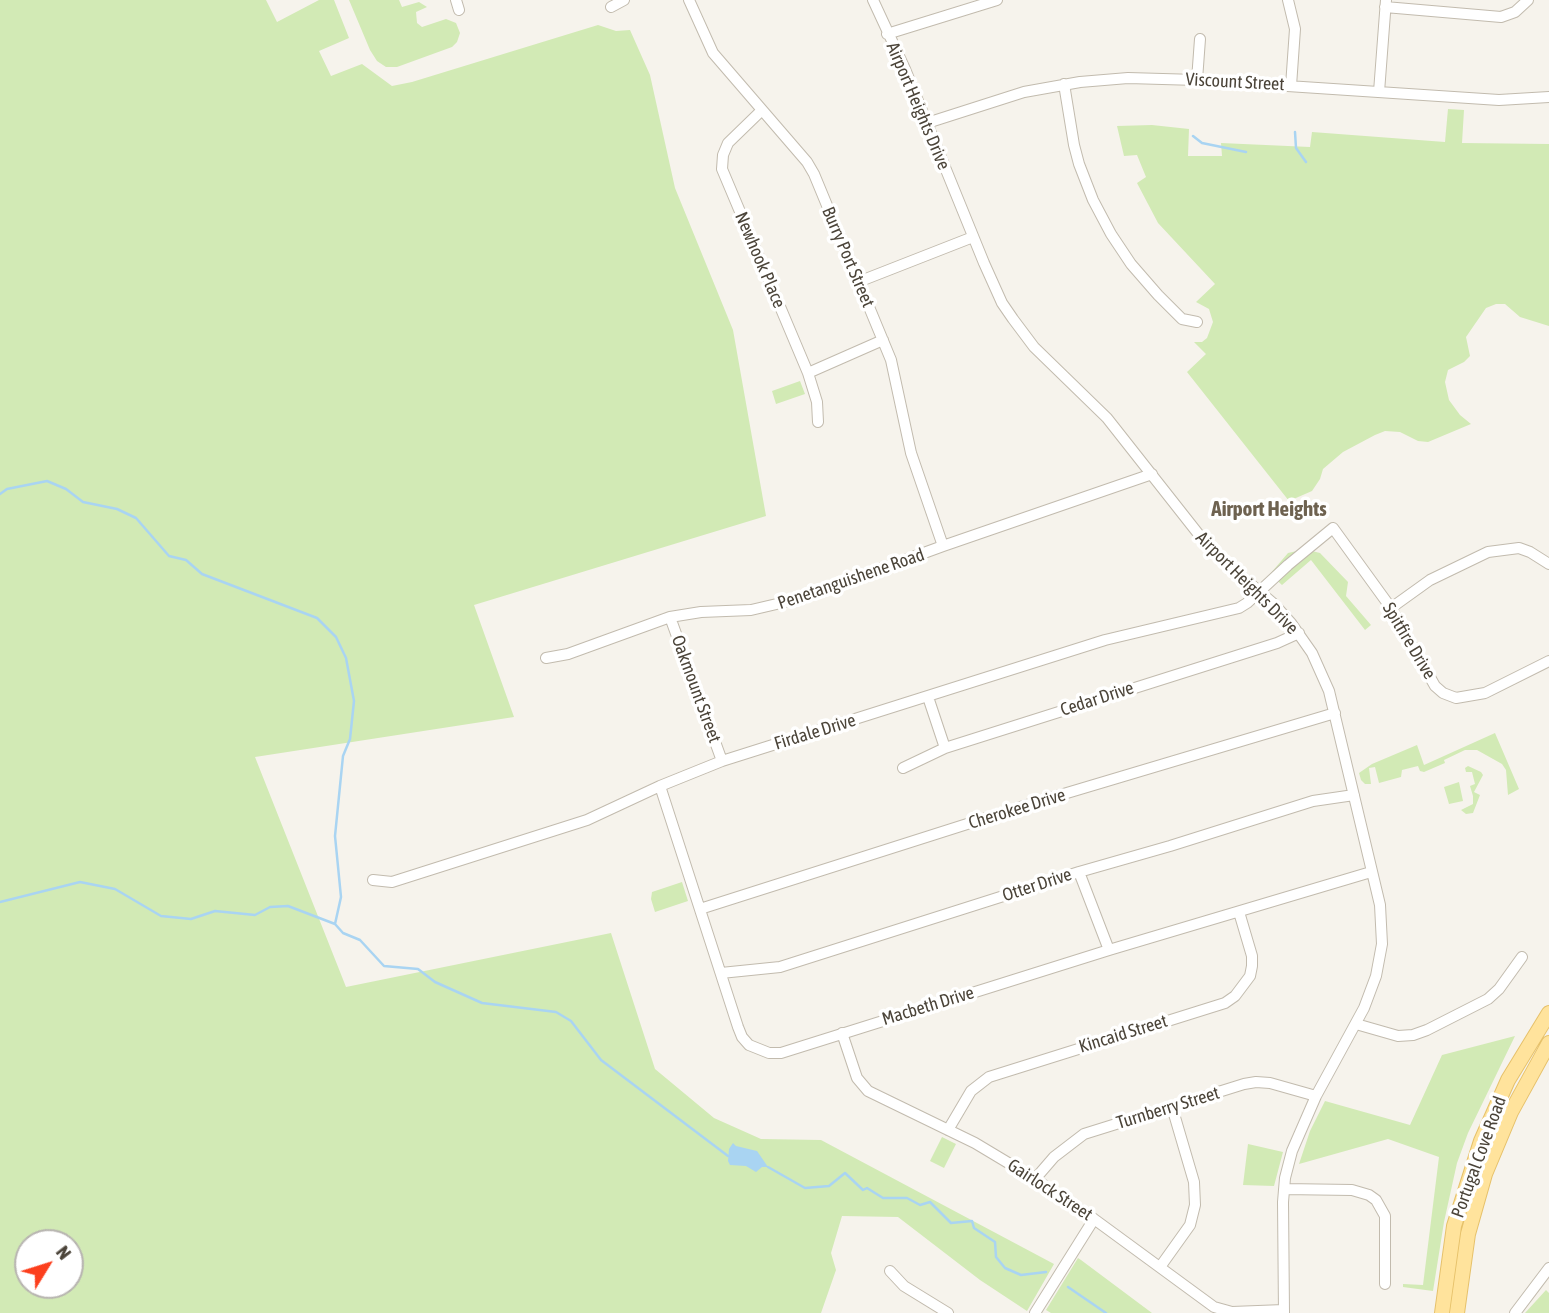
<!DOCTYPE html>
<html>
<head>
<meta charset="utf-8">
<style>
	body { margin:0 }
	#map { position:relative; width:1549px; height:1313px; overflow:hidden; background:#f6f3ec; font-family:"Asap Condensed",sans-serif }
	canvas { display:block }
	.north { position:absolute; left:14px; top:1229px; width:70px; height:70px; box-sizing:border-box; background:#fff; border:2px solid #b7b4b0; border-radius:50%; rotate:52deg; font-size:19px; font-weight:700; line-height:28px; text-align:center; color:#4b4439 }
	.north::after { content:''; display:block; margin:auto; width:24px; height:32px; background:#fc3f1d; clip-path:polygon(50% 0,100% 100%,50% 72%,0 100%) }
</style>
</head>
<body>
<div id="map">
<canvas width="1549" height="1313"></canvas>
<div class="north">N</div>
</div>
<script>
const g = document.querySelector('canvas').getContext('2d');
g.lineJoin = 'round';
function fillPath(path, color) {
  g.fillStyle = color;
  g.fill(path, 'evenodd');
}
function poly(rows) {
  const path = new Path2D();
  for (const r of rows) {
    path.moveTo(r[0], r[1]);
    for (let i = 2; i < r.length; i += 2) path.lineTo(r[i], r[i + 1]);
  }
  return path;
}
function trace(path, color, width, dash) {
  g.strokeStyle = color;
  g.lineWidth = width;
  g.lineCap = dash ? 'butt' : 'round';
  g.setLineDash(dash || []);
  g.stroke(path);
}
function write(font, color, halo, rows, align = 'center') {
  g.font = font + ' "Asap Condensed",sans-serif';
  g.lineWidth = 7;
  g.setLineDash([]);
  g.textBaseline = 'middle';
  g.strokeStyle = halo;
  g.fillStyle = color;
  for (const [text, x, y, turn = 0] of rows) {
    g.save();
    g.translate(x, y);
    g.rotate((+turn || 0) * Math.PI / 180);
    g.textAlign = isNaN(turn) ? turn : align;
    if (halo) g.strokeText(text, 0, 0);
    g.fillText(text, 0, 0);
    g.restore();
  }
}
const green = poly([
	[0,0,266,0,277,22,319,0,334,0,349,38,319,51,331,76,362,64,392,86,412,82,598,25,616,31,630,30,650,75,675,188,733,330,766,516,474,605,514,717,255,757,346,987,611,933,655,1069,714,1118,761,1139,821,1140,1054,1264,1027,1311,980,1280,898,1217,842,1216,831,1253,836,1270,821,1313,0,1313],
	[28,1243,70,1243,70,1285,28,1285],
	[349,0,399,0,402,7,419,2,427,7,416,12,417,23,422,27,446,19,456,23,460,33,457,42,452,47,397,67,386,67,377,61,370,50],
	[1448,109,1464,110,1462,143,1549,144,1549,326,1520,317,1505,304,1496,304,1486,308,1466,337,1470,356,1464,362,1448,370,1445,382,1449,400,1460,415,1471,424,1428,442,1418,441,1400,432,1385,431,1375,435,1343,452,1323,469,1320,479,1312,491,1289,501,1187,372,1206,354,1194,342,1202,342,1207,338,1213,322,1209,309,1196,302,1215,284,1158,223,1137,183,1146,177,1137,155,1124,156,1117,126,1152,125,1189,129,1188,156,1222,156,1221,143,1310,147,1312,132,1445,142],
	[800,381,805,394,776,404,772,391],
	[1297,551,1312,551,1320,553,1348,582,1346,596,1371,625,1365,630,1311,560,1282,585,1270,574,1288,553],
	[1495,733,1519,789,1508,795,1506,770,1502,764,1477,750,1465,750,1444,760,1445,763,1424,772,1420,771,1418,766,1402,770,1401,777,1379,783,1375,767,1369,768,1371,784,1365,784,1361,780,1359,773,1372,764,1417,745,1424,765],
	[1468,766,1481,772,1483,775,1474,792,1480,795,1473,813,1466,814,1461,810,1473,804,1473,796,1470,786,1475,784,1472,772,1466,772,1465,768],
	[1459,782,1463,801,1449,804,1444,787],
	[682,882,688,901,655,912,651,899,652,892],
	[1515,1036,1468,1133,1457,1163,1444,1222,1433,1291,1403,1287,1403,1284,1423,1285,1439,1157,1388,1139,1299,1164,1310,1131,1325,1101,1410,1125,1442,1055],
	[942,1137,956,1144,944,1168,930,1161],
	[1248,1144,1283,1152,1274,1186,1243,1185],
	[1078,1258,1081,1260,1152,1313,1051,1313,1046,1310],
	[1546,1290,1549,1293,1549,1313,1525,1313]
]);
const water = poly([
	[733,1143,736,1146,757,1151,768,1167,762,1167,756,1172,746,1166,730,1165,728,1161,729,1149]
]);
const stream = poly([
	[1295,132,1296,148,1306,162],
	[1193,136,1202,143,1246,152],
	[0,494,7,489,47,481,66,489,83,502,117,509,136,518,169,556,186,560,202,574,317,618,336,637,346,658,354,701,350,739,343,756,335,836,341,897,335,924],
	[0,902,80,882,115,889,161,916,191,919,215,911,255,915,270,907,288,906,335,924,343,933,360,940,384,966,418,969,435,982,482,1003,556,1012,571,1021,601,1060,728,1156],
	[768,1167,805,1188,829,1186,845,1173,863,1190,867,1188,883,1198,907,1198,920,1205,930,1202,951,1223,972,1221,974,1228,995,1242,996,1257,1005,1268,1021,1275,1046,1272],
	[1068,1287,1106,1313]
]);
const minor = poly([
	[456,0,459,10],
	[689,0,713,53,807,162,814,174,891,360,911,453,943,546],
	[873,0,905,69,984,263,1002,303,1013,319,1034,347,1107,418,1211,550,1274,604,1291,623,1312,653,1329,691,1380,905,1382,944,1376,976,1364,1008,1316,1096,1292,1151,1285,1178,1283,1202,1284,1313],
	[1288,0,1295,29,1291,86],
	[611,7,624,0],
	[1385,7,1501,17,1515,12,1528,0],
	[887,34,997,0],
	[1197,80,1200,39],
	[1064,84,1074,145,1079,164,1093,200,1111,234,1131,264,1158,295,1182,319,1197,322],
	[1379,92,1386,0],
	[762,110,728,143,723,155,722,169,808,373,817,402,818,422],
	[927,123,1024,92,1080,82,1128,78,1197,80,1499,100,1549,97],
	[858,282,973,237],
	[808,373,883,340],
	[1391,608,1430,580,1488,552,1519,548,1530,552,1549,564],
	[670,617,722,761],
	[546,658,568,654,670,617,701,612,751,610,798,599,943,546,1152,474],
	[928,697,945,748,1277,643,1299,633],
	[903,768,945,748],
	[660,786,738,1027,742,1037,749,1045,769,1053,781,1053,1109,950,1371,872],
	[1079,872,1109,950],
	[373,880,392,882,587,820,660,786,722,761,1105,640,1239,608,1247,603,1288,565,1333,528,1391,608,1435,686,1443,693,1456,698,1485,693,1549,661],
	[700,909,1030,804,1335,713],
	[721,973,780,967,1079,872,1170,846,1313,801,1354,795],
	[1356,1024,1398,1036,1413,1035,1427,1030,1488,999,1499,989,1522,957],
	[842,1033,857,1078,868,1091,975,1143,1035,1179,1094,1219,1214,1307,1232,1312,1284,1310],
	[948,1130,971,1091,989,1077,1225,1003,1235,996,1250,976,1252,966,1252,956,1239,912],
	[1035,1179,1054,1157,1084,1134,1244,1084,1256,1082,1270,1083,1316,1096],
	[1284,1189,1352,1190,1369,1195,1376,1200,1385,1216,1385,1284],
	[1160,1267,1190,1225,1195,1205,1194,1182,1172,1107],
	[890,1271,904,1286,948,1313],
	[1035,1313,1094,1219],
	[1515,1313,1549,1268]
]);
const major = poly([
	[1442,1313,1454,1226,1481,1141,1508,1080,1549,1013],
	[1457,1313,1468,1234,1485,1174,1511,1112,1549,1043]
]);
const streetNames = [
	["Viscount Street",1235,82,3],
	["Airport Heights Drive",918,106,67],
	["Burry Port Street",848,257,67],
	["Newhook Place",760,260,67],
	["Penetanguishene Road",851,579,-19],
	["Airport Heights Drive",1247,583,45],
	["Spitfire Drive",1409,641,59],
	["Oakmount Street",696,689,70],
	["Cedar Drive",1097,699,-18],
	["Firdale Drive",815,732,-17],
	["Cherokee Drive",1017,809,-17],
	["Otter Drive",1037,885,-18],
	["Macbeth Drive",928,1006,-17],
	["Kincaid Street",1123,1034,-17],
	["Turnberry Street",1168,1108,-17],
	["Portugal Cove Road",1479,1157,-70],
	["Gairlock Street",1050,1190,33]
];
const quarterNames = [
	["Airport Heights",1269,509]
];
fillPath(green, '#d2eab5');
fillPath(water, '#a9d4f2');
trace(stream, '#a9d4f2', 2.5);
trace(minor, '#c2bbae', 12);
trace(major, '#e6c16a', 16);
trace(minor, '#fff', 10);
trace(major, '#ffe39c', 14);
write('18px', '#4b4439', '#fff', streetNames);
write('bold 21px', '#6e6250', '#fff', quarterNames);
</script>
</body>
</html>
